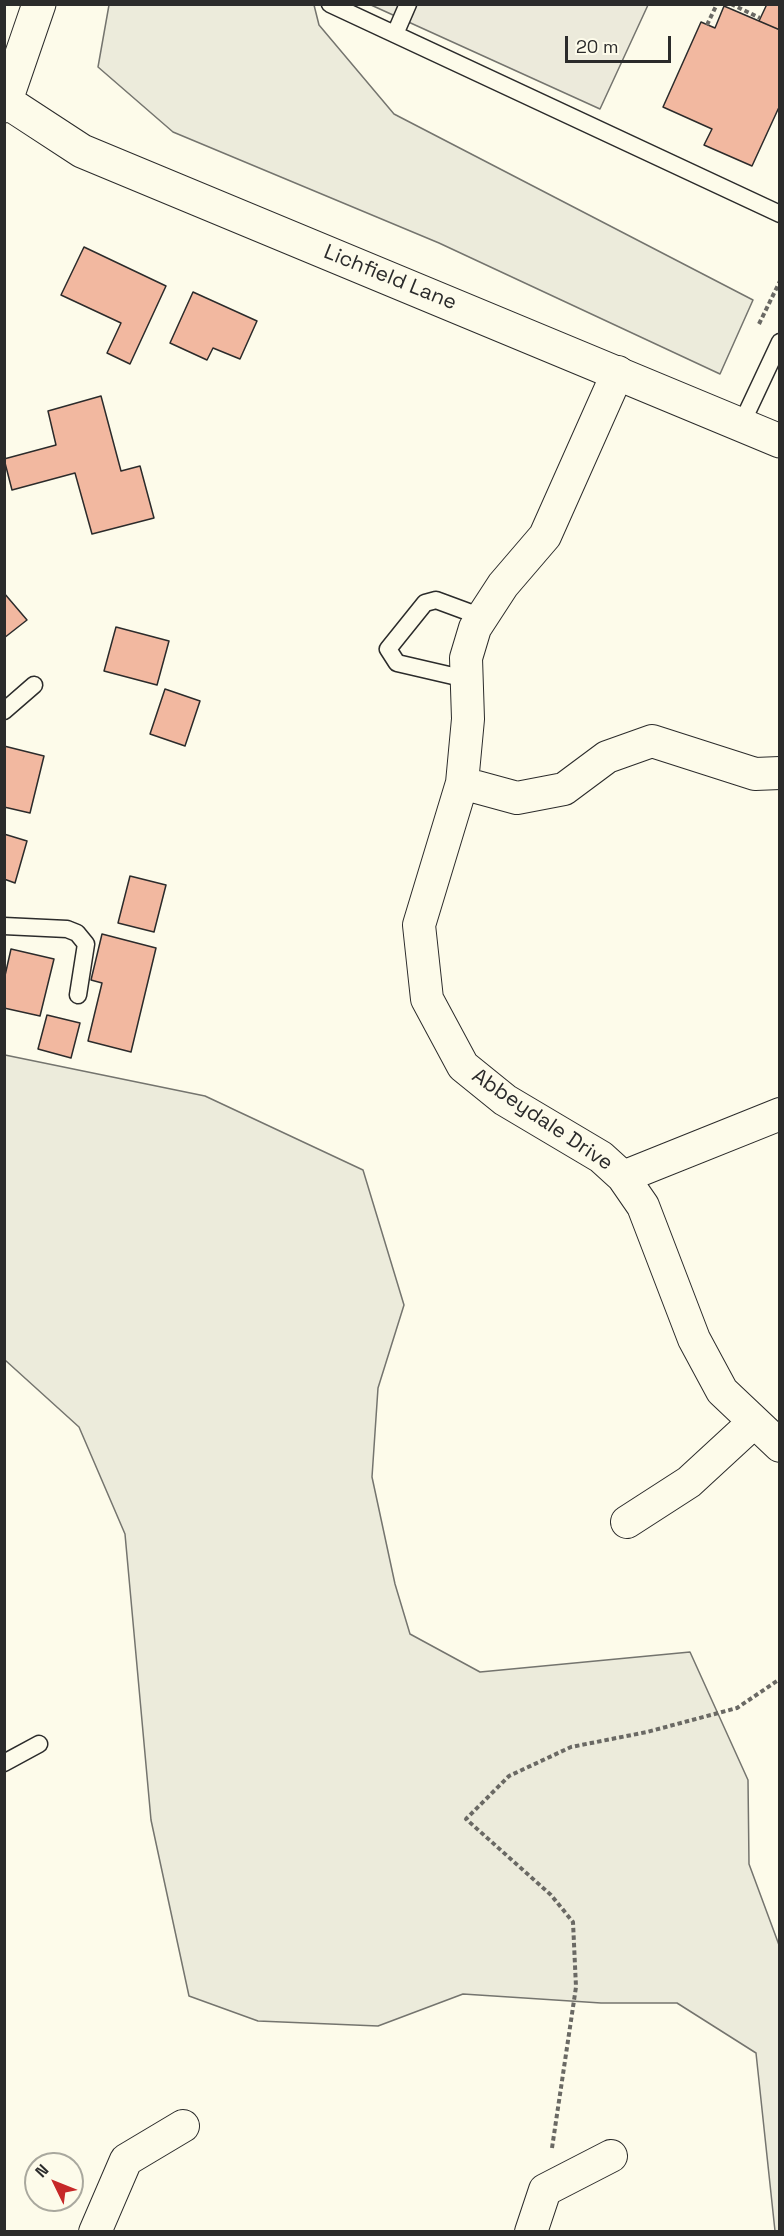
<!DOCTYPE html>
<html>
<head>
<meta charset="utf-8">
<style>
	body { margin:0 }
	#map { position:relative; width:784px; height:2236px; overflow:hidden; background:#fdfbea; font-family:"Space Grotesk",sans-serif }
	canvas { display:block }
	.frame { position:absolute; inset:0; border:6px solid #2b2b2b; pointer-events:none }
	.north { position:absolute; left:24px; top:2152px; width:60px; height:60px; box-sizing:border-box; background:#fdfbea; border:2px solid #a9a89e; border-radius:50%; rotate:313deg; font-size:16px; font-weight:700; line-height:24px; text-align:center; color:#2b2b2b }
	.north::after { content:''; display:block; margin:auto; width:21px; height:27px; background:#c62828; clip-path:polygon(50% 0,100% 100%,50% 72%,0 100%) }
	.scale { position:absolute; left:565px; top:36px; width:106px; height:27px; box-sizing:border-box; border:3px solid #2b2b2b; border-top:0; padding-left:8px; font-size:18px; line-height:21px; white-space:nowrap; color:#2b2b2b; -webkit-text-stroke:4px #fdfbea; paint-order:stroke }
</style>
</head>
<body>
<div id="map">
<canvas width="784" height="2236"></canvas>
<div class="frame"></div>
<div class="north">N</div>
<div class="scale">20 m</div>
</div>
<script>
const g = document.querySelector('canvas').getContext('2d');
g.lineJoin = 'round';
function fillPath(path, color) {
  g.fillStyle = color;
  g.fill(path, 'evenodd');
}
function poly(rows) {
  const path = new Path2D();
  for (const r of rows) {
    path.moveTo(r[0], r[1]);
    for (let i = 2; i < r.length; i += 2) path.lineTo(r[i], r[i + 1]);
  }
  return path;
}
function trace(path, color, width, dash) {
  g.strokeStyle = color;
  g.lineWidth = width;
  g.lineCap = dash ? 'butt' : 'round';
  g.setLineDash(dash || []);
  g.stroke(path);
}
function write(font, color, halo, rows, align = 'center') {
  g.font = font + ' "Space Grotesk",sans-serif';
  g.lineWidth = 4.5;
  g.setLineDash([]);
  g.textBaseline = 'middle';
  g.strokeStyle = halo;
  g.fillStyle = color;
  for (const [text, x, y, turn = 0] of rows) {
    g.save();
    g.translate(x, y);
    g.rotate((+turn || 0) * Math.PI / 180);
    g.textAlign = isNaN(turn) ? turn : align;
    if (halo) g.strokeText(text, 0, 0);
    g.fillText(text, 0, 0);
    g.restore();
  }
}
const green = poly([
	[109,5,314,5,319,25,394,114,753,300,720,374,439,243,173,132,98,67,109,5],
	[5,1055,205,1096,363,1170,404,1305,378,1388,372,1477,395,1584,410,1634,480,1672,690,1652,748,1780,749,1864,779,1945,779,2231,775,2231,756,2053,677,2003,601,2003,463,1994,378,2026,258,2021,189,1996,151,1820,125,1534,79,1427,5,1360,5,1055]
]);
const parking = poly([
	[371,5,648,5,600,109,371,5]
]);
const building = poly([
	[767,4,780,4,780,30,759,21,767,4],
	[724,6,780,30,780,105,752,166,704,145,712,129,663,107,701,22,715,28,724,6],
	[84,247,166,286,130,364,107,353,121,323,61,295,84,247],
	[193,292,257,321,240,359,213,348,207,360,170,343,193,292],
	[101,396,121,471,140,466,154,518,92,534,75,473,12,490,4,459,56,445,48,411,101,396],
	[4,593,27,620,4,638,4,593],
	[116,627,169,641,157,685,104,671,116,627],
	[165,689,200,701,185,746,150,734,165,689],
	[4,746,44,756,30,813,4,807,4,746],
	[4,834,27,841,15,883,4,879,4,834],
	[130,876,166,885,154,932,118,923,130,876],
	[102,934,156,948,131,1052,88,1041,102,983,91,980,102,934],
	[11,949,54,959,40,1016,4,1008,4,980,11,949],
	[47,1015,80,1023,71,1058,38,1049,47,1015]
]);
const path = poly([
	[731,4,760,18],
	[707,25,717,4],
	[759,324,780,281],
	[552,2148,576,1987,573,1922,551,1895,466,1819,509,1776,571,1747,647,1732,737,1708,780,1679]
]);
const service = poly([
	[330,4,780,214],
	[395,34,408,4],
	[741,425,780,342],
	[466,679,397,663,388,649,425,603,436,600,482,617],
	[4,711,34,685],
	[4,926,67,929,77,933,86,944,78,995],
	[4,1763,39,1744]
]);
const minor = poly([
	[618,372,545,536,503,585,475,628,466,658,468,719,462,783,419,925,427,999,463,1066,505,1100,601,1157,623,1177,643,1206,694,1339,722,1391,780,1446],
	[462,783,517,798,564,789,607,757,652,741,755,774,780,773],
	[623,1177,780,1114],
	[627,1522,689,1482,753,1423],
	[95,2232,126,2160,183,2126],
	[531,2232,545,2190,611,2156]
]);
const tertiary = poly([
	[7,102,82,151,780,441],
	[4,106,39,4]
]);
const streetNames = [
	["Lichfield Lane",390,278,22],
	["Abbeydale Drive",542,1120,34]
];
fillPath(green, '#ecebdb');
trace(green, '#74746e', 1.5);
fillPath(parking, '#eceadb');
trace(parking, '#74746e', 1.5);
fillPath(building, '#f2b8a0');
trace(building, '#2b2b2b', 1.5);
trace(service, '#2b2b2b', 19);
trace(minor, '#2b2b2b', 34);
trace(tertiary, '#2b2b2b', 35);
trace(path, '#6a6964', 4, [4.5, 3]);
trace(service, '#fdfbea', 16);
trace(minor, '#fdfbea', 32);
trace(tertiary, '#fdfbea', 33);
write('21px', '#2b2b2b', '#fdfbea', streetNames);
</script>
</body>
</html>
